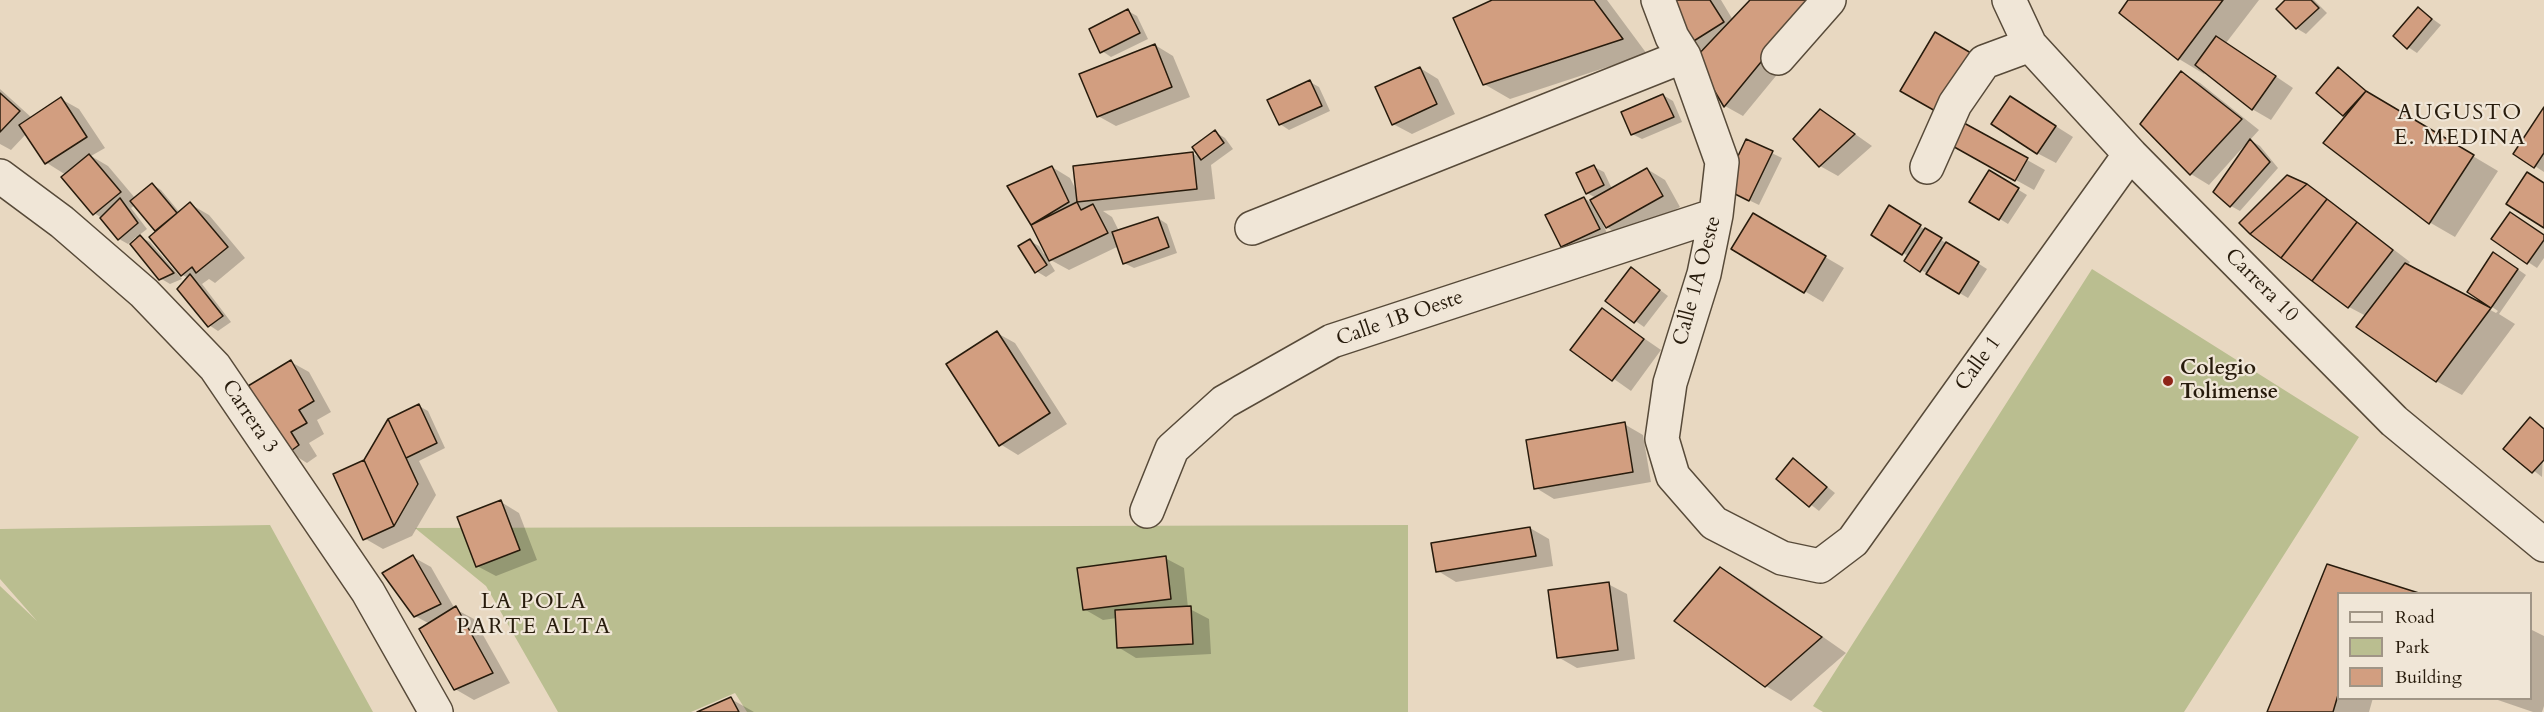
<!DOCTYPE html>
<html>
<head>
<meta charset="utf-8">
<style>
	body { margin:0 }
	#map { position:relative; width:2544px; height:712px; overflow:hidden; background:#e8d8c1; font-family:Cardo,serif }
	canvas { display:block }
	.legend { position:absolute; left:2337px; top:592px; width:195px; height:108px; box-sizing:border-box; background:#f0e6d7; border:2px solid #a09586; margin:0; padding:8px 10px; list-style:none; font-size:18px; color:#271b0c }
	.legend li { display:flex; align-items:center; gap:12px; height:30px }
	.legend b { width:30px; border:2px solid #a09586 }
</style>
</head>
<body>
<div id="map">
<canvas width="2544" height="712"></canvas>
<ul class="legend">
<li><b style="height:8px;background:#f0e6d7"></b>Road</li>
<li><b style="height:16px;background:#babe90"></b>Park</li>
<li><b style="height:16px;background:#d29e80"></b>Building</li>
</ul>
</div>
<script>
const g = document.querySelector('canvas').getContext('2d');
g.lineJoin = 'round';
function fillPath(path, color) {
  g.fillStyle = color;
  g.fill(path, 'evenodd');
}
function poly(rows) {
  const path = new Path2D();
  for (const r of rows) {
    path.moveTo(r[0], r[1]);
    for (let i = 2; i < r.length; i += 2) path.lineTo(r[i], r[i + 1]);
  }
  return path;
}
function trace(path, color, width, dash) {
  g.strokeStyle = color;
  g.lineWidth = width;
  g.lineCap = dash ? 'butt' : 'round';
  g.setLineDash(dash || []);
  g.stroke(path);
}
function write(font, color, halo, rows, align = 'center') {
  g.font = font + ' Cardo,serif';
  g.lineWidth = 4.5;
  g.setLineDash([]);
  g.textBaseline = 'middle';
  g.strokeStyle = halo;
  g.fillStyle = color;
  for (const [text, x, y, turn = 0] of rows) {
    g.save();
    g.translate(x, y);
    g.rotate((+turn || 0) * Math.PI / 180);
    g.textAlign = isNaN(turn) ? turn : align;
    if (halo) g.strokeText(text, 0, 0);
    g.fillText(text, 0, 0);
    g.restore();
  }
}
const green = poly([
	[2092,269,2359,437,2184,712,1823,712,1813,706],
	[270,525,373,712,0,712,0,586,37,621,0,579,0,529],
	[1408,525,1408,712,747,712,735,693,691,712,558,712,486,586,415,528]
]);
const shadow = poly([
	[1496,0,1607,0,1647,54,1510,99,1484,84],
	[1674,0,1721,0,1733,20,1752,0,1836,3,1743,116,1725,106,1704,51,1690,43],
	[2130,0,2259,0,2226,43,2293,88,2271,120,2252,109,2206,72,2204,74,2179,59,2121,13],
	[2287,0,2314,0,2327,13,2306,34,2296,28],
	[2419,9,2441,25,2417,53,2408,47],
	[1128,11,1137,16,1148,39,1111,57,1102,51],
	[1155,45,1173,56,1190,97,1116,126,1098,116],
	[1420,68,1438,79,1455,114,1412,134,1393,124],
	[2338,69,2375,98,2498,171,2455,237,2429,222,2344,114],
	[2182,73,2200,83,2259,130,2250,140,2260,146,2278,168,2240,211,2231,206,2247,147,2245,145,2209,185,2191,174],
	[1310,82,1319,87,1330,111,1289,130,1280,124],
	[0,89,32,118,61,99,79,109,105,148,91,156,108,166,135,198,152,184,161,190,180,213,190,204,209,215,245,258,215,283,209,279,202,284,231,322,218,331,209,325,189,278,182,275,157,231,135,205,131,208,147,229,138,236,150,242,182,279,170,284,160,278,136,237,128,244,119,239,102,218,94,213,66,175,47,163,27,133,11,150,0,144],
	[1663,95,1673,101,1682,122,1642,139,1632,134],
	[2011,98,2073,137,2056,163,2037,153],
	[1821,110,1872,146,1838,176,1820,166],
	[2544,110,2544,172,2515,153],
	[1956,120,2045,170,2034,190,1942,139],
	[1215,132,1225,138,1233,149,1211,165,1215,199,1103,211,1112,217,1119,231,1158,218,1167,224,1177,253,1134,268,1124,263,1119,246,1069,270,1047,258,1055,271,1046,277,1036,271,1030,241,1039,246,1044,254,1047,253,1010,186,1052,167,1070,178,1077,192,1192,153,1202,159],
	[1747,141,1782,158,1759,205,1734,193],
	[1594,167,1604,172,1612,189,1647,169,1665,180,1680,207,1625,238,1603,225,1608,235,1572,252,1563,246,1547,215,1584,198,1595,205,1596,198,1587,193],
	[1989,172,2027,195,2008,224,1971,201],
	[2306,186,2325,197,2410,262,2407,266,2496,313,2498,311,2469,291,2503,259,2526,275,2499,314,2515,324,2462,395,2436,381,2366,316,2349,307,2251,233],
	[1889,207,1987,269,1968,298,1906,261,1908,256,1873,234],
	[1753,215,1844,268,1823,302,1733,249],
	[2544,236,2544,258,2537,268,2528,262],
	[1640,275,1668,296,1644,327,1607,301],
	[1603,310,1661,350,1631,391,1573,350],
	[997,333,1015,343,1067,424,1018,455,1000,444],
	[291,362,309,372,331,412,317,420,324,434,309,443,317,456,307,463,289,452],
	[419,406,428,411,445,448,419,461,436,495,412,536,383,549,364,538,365,462,389,420],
	[2530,419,2544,428,2542,477,2506,449],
	[1624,424,1643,435,1651,482,1554,499,1536,488],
	[1794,460,1835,493,1819,511,1778,479],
	[501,502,519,513,537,560,496,576,477,566],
	[1530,528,1549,539,1553,566,1456,582,1438,571],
	[413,557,431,567,455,609,474,619,510,683,474,700,455,689,430,624,415,616],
	[1165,558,1184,568,1188,608,1209,619,1211,654,1136,658,1118,647,1117,618,1103,620,1084,609],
	[2328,566,2338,594,2338,698,2373,698,2369,712,2268,712],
	[1721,568,1746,583,1846,653,1791,701,1766,686],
	[1608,584,1627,594,1635,659,1577,668,1558,657],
	[2530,629,2544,636,2544,706,2542,712,2533,712,2492,698,2530,698],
	[731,699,754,712,701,712]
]);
const building = poly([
	[1492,0,1594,0,1623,39,1483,85,1453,18,1492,0],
	[1671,0,1710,0,1724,22,1689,44,1671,0],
	[1750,0,1812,0,1724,107,1695,58,1750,0],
	[2128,0,2223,0,2178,60,2119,13,2128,0],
	[2285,0,2311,0,2319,8,2296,29,2276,9,2285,0],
	[2418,7,2432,19,2407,49,2393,36,2418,7],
	[1128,9,1140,33,1100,53,1089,29,1128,9],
	[1935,32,1971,53,1937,112,1900,91,1935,32],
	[2216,36,2276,76,2252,110,2195,65,2216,36],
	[1155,44,1172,87,1097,117,1079,74,1155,44],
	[1420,67,1437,104,1392,125,1375,87,1420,67],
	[2338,67,2366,91,2343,116,2316,93,2338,67],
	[2181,71,2242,119,2190,175,2140,124,2181,71],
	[1310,80,1322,106,1279,125,1267,100,1310,80],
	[2366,91,2474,155,2429,224,2323,143,2366,91],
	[0,93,20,111,0,132,0,93],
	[1663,94,1674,117,1631,135,1621,112,1663,94],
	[2010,96,2056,126,2037,154,1991,124,2010,96],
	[61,97,87,137,45,164,19,125,61,97],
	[2544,107,2544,153,2534,168,2513,154,2544,107],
	[1820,109,1855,134,1819,167,1793,139,1820,109],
	[1953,117,2028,158,2015,181,1940,139,1953,117],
	[1215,130,1224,143,1201,160,1192,147,1215,130],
	[1746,139,1773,151,1749,201,1723,188,1746,139],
	[2250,139,2270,162,2230,207,2213,192,2250,139],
	[1193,152,1197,189,1077,202,1073,166,1193,152],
	[89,154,121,192,93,215,61,177,89,154],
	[1594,165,1604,185,1586,194,1576,173,1594,165],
	[1052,166,1069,202,1031,225,1007,186,1052,166],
	[1647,168,1663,196,1606,228,1590,200,1647,168],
	[1989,170,2019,188,1999,220,1969,202,1989,170],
	[2527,172,2544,183,2544,228,2506,204,2527,172],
	[2287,175,2307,184,2250,234,2239,223,2287,175],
	[152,183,177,213,155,231,130,201,152,183],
	[2307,184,2327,199,2281,258,2250,234,2307,184],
	[1584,197,1600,229,1561,247,1545,215,1584,197],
	[120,198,138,223,118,240,100,218,120,198],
	[2327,199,2357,222,2312,281,2281,258,2327,199],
	[190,202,228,247,196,273,192,267,181,276,149,237,190,202],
	[1077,202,1081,210,1093,204,1108,233,1049,261,1031,225,1077,202],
	[1889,205,1921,225,1902,255,1871,235,1889,205],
	[2510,212,2544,235,2544,240,2527,264,2491,239,2510,212],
	[1753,213,1826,256,1804,293,1731,249,1753,213],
	[1158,217,1169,247,1123,264,1112,232,1158,217],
	[2357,222,2393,250,2348,308,2312,281,2357,222],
	[1925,228,1942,238,1920,272,1904,261,1925,228],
	[140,235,174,273,159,280,130,244,140,235],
	[1030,239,1047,265,1035,273,1018,246,1030,239],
	[1946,242,1979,262,1959,294,1926,274,1946,242],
	[2493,252,2518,269,2491,308,2467,292,2493,252],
	[2405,263,2491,308,2436,382,2356,327,2405,263],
	[1631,267,1660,290,1634,323,1605,301,1631,267],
	[190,274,223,316,208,327,177,289,190,274],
	[1602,308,1644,339,1612,381,1570,350,1602,308],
	[997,331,1050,413,999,446,946,364,997,331],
	[291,360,314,401,299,410,307,423,291,432,299,445,288,453,248,386,291,360],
	[419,404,437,443,406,458,388,419,419,404],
	[2530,417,2544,429,2544,460,2532,473,2503,449,2530,417],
	[388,419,418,484,394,526,364,460,388,419],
	[1625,422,1633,472,1534,489,1526,440,1625,422],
	[1793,458,1827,487,1809,507,1776,479,1793,458],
	[364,460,394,526,363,540,333,474,364,460],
	[501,500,520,550,476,567,457,517,501,500],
	[1530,527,1536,556,1436,572,1431,543,1530,527],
	[413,555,441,604,414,617,382,573,413,555],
	[1166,556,1171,599,1083,610,1077,568,1166,556],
	[2327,564,2422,594,2338,594,2338,695,2333,712,2267,712,2327,564],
	[1720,567,1822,637,1765,687,1674,621,1720,567],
	[1609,582,1618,650,1557,658,1548,590,1609,582],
	[456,606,493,673,454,690,419,629,456,606],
	[1191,606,1193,644,1117,648,1115,610,1191,606],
	[731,697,739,712,697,712,731,697]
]);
const minor = poly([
	[1658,0,1672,37,1684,56,1722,162,1716,215,1704,274,1670,383,1662,439,1673,476,1714,523,1782,558,1820,566,1853,541,2130,154],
	[2009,0,2030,45,2130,154,2394,421,2544,545],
	[1778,58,1829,0],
	[1927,167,1955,104,1984,62,2030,45],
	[0,176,62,222,144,293,215,367,368,592,436,712],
	[1252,228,1684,56],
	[1147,511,1172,449,1224,402,1332,341,1716,215]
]);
const markers = [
	[2168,381,6,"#8f2418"]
];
const streetNames = [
	["Calle 1A Oeste",1698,281,-75],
	["Carrera 10",2261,286,45],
	["Calle 1B Oeste",1400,319,-19],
	["Calle 1",1979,364,-54],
	["Carrera 3",249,417,56]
];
const poiNames = [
	["Colegio",2180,369],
	["Tolimense",2180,393]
];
const neighbourhoodNames = [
	["AUGUSTO",2460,114],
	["E. MEDINA",2460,139],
	["LA POLA",534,603],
	["PARTE ALTA",534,628]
];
fillPath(green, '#babe90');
fillPath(shadow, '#0003');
fillPath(building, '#d29e80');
trace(building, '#271b0c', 1.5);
trace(minor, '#574a39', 36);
trace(minor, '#f0e6d7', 33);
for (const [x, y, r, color] of markers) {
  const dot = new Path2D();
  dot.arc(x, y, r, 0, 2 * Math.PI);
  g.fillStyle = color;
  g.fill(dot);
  trace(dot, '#f0e6d7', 2);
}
write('21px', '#271b0c', '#f0e6d7', streetNames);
write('bold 21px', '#271b0c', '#f0e6d7', poiNames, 'left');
g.letterSpacing = '1.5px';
write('22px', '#271b0c', '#f0e6d7', neighbourhoodNames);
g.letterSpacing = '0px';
</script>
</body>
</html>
